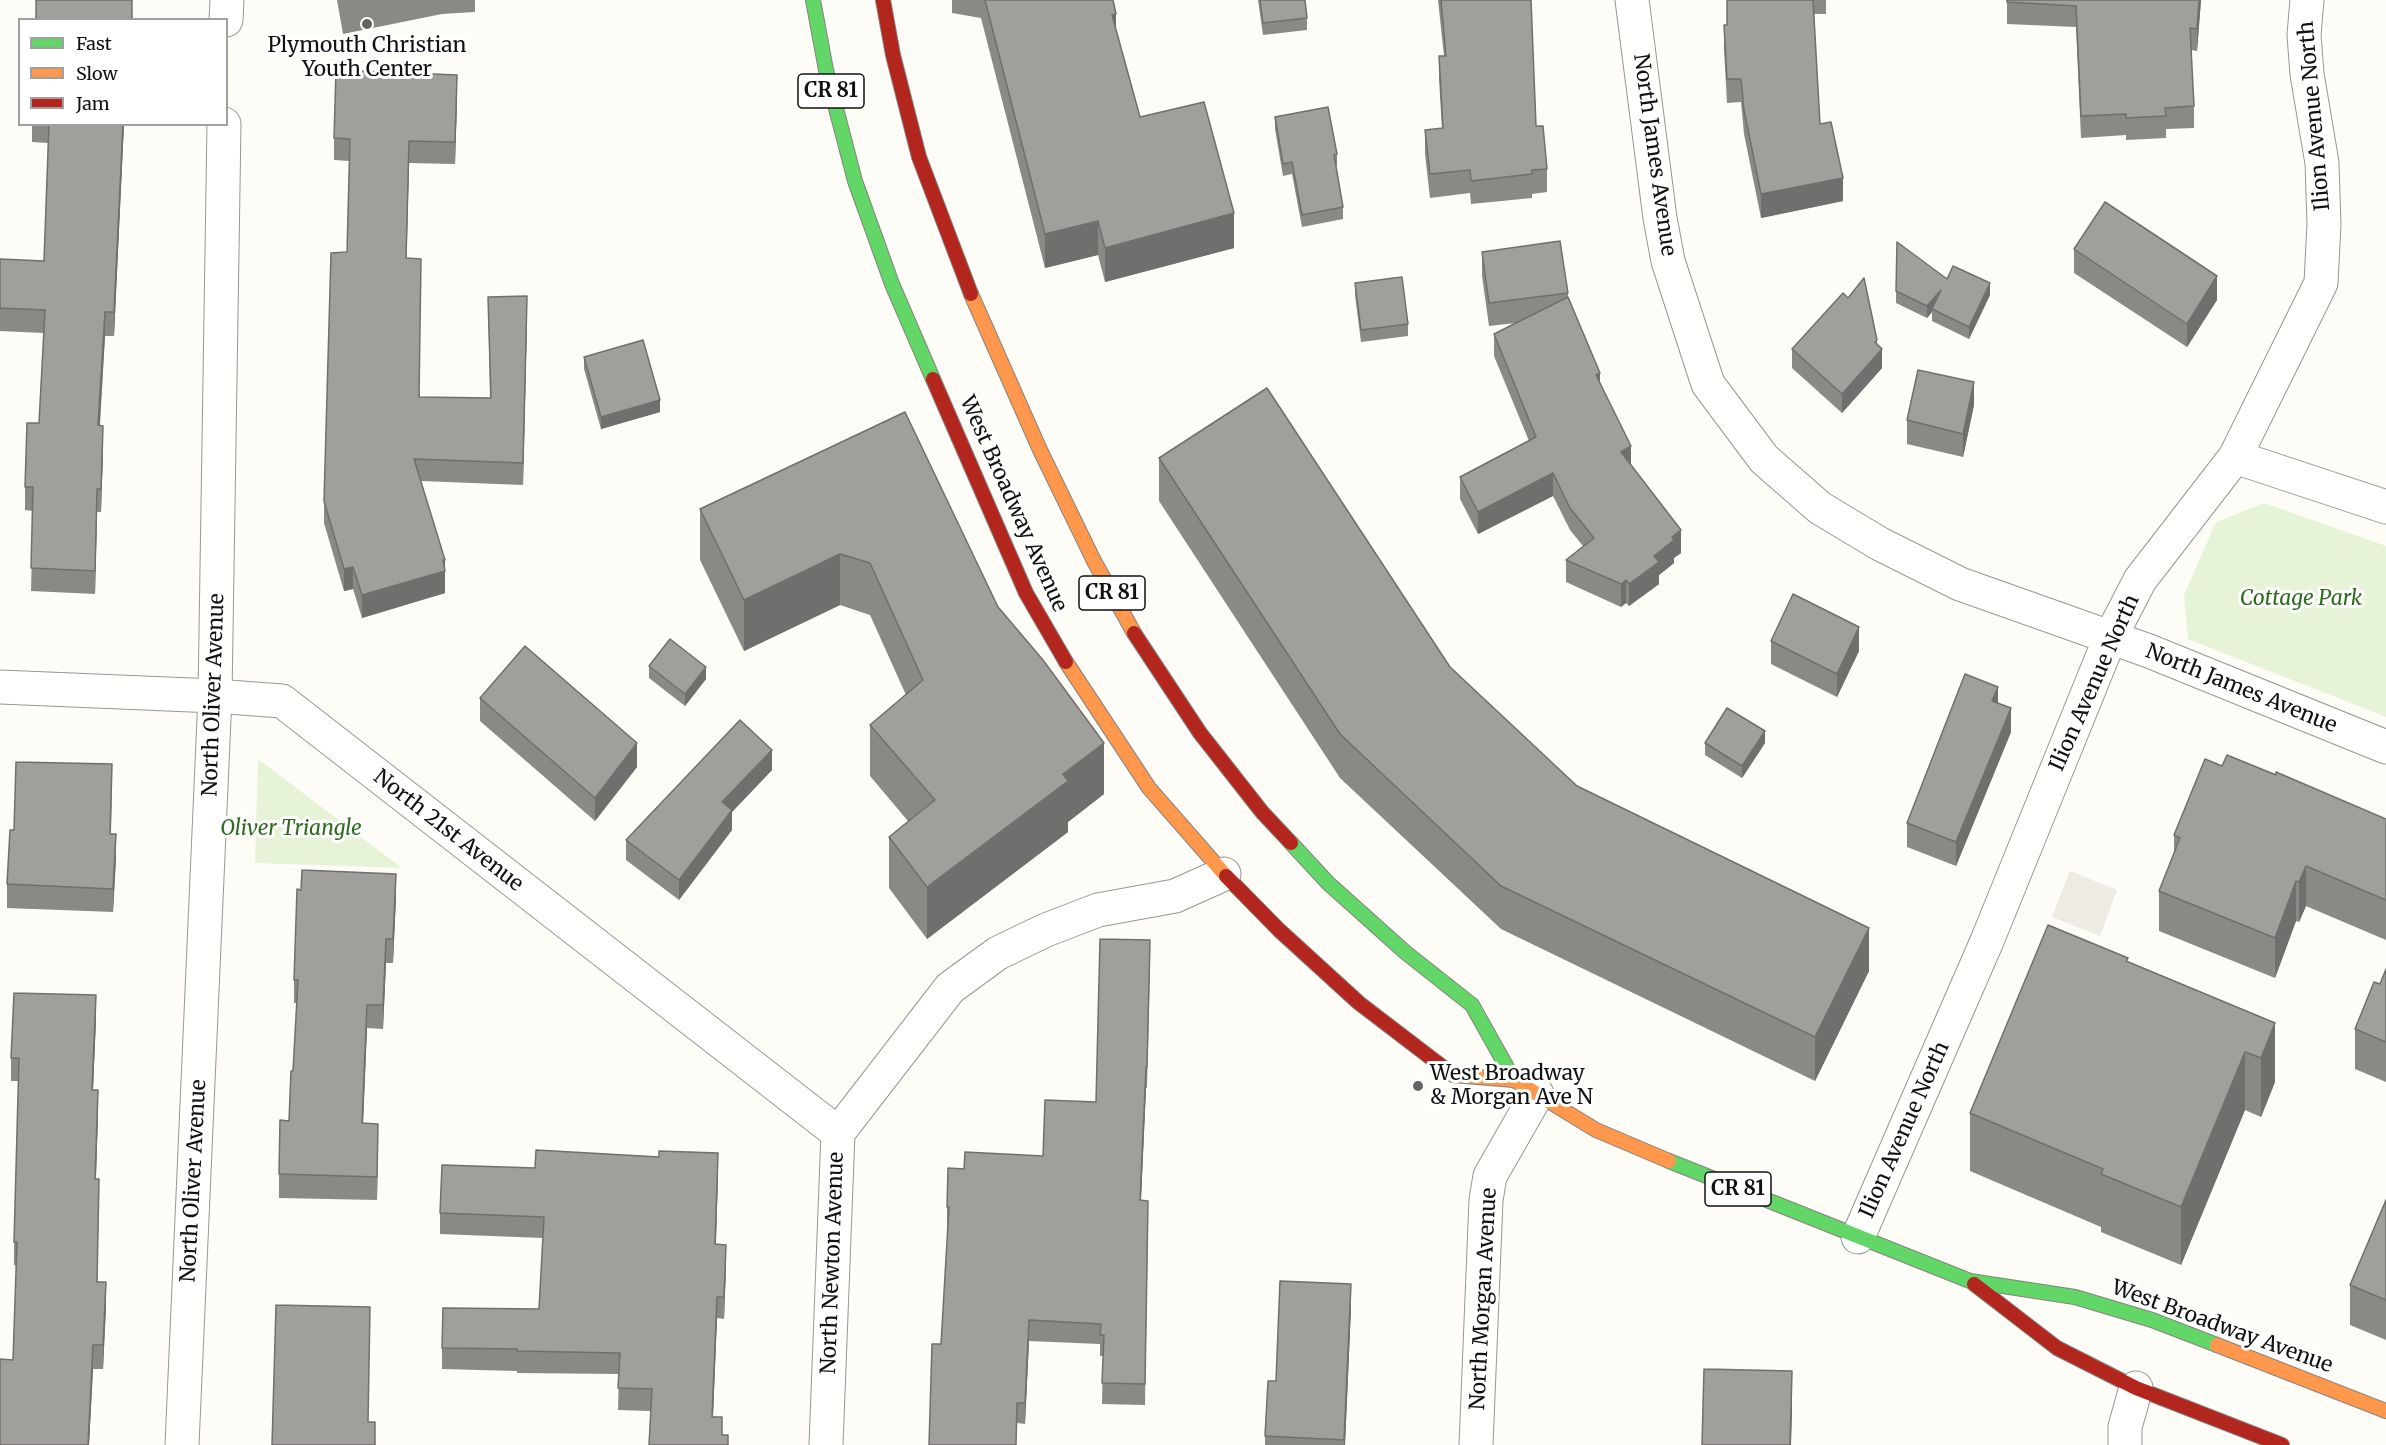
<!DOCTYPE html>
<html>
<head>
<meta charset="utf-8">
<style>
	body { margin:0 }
	#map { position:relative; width:2386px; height:1445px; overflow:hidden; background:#fdfcf7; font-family:Merriweather,serif }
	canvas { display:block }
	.legend { position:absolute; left:18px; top:18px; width:210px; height:108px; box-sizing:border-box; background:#fff; border:2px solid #a0a0a0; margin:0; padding:8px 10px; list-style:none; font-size:18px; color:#111 }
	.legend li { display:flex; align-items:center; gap:12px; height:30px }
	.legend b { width:30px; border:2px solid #a0a0a0 }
</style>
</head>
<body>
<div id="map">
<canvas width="2386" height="1445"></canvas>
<ul class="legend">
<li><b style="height:8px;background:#63d668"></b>Fast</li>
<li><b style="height:8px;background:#ff974d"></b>Slow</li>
<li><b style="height:8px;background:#b3261e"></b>Jam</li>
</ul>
</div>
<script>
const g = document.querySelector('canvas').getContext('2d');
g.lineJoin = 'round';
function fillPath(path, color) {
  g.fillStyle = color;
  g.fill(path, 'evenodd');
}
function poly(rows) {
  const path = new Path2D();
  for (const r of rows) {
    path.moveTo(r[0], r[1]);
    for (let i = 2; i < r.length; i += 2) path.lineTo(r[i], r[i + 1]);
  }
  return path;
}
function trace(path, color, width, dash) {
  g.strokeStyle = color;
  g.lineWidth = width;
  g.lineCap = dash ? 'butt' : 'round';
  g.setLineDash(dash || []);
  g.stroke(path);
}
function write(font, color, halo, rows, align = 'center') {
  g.font = font + ' Merriweather,serif';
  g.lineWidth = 6;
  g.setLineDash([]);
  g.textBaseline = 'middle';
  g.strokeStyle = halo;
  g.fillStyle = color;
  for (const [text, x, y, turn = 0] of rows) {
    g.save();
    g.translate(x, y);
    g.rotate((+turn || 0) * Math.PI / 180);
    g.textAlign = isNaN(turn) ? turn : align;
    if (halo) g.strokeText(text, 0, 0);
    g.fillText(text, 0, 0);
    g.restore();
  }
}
const green = poly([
	[2264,503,2386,546,2386,717,2188,639,2184,595,2216,522],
	[258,759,402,868,255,863]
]);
const plaza = poly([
	[2070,871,2117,890,2100,936,2052,917]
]);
const street = poly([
	[1632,0,1660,218,1668,261,1708,384,1764,459,1820,508,1880,544,1960,584,2149,651,2386,747],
	[226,20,227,0],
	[2235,457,2386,507],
	[0,687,215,696,282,701,838,1133],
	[1858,1237,1987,941,2110,638,2140,580,2235,457,2321,283,2324,224,2322,163,2307,74,2304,35,2307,0],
	[182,1445,215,696,224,124],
	[826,1445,838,1133,950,988,998,953,1046,930,1098,910,1175,896,1224,874],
	[1476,1445,1486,1200,1490,1176,1537,1094],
	[2125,1445,2125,1427,2136,1388]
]);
const fast = poly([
	[813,0,826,70,855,181,892,284,933,379],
	[1291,843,1328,883,1405,952,1472,1005,1514,1080],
	[1669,1161,1970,1281,2075,1297,2152,1320,2217,1345]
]);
const slow = poly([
	[971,294,1040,450,1094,561,1134,633],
	[1066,662,1149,788,1226,876],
	[1448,1071,1453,1075,1514,1080,1596,1130,1669,1161],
	[2217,1345,2386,1411]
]);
const jam = poly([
	[883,0,893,55,919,157,971,294],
	[933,379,1026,593,1066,662],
	[1134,633,1200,733,1262,812,1291,843],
	[1226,876,1279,930,1359,1003,1448,1071],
	[1974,1284,2057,1348,2136,1388,2282,1445]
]);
const wall = poly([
	[337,0,475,0,475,12,442,14,343,34],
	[952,0,1113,0,1116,32,1140,117,1234,248,1105,282,1098,255,1045,268,981,18,952,13],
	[1258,0,1305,0,1307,18,1307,30,1263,35],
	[1438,0,1531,0,1536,126,1547,169,1547,192,1532,194,1532,198,1471,204,1470,193,1430,198,1425,154,1425,130,1442,129,1439,79,1439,56,1444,56],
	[1727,0,1826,0,1826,14,1814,14,1820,124,1843,201,1761,218,1744,134,1741,102,1727,103,1724,49,1724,25,1727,25],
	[2007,0,2201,0,2197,51,2191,50,2194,106,2194,128,2166,129,2166,138,2126,140,2126,135,2081,138,2076,27,2007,24],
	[457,98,455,164,409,163,406,258,420,397,490,398,488,297,527,319,523,485,421,481,445,569,445,593,362,618,353,589,344,591,324,523,324,501,347,252,349,161,334,160,334,138],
	[1275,117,1337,154,1337,166,1336,166,1343,207,1343,219,1302,227,1292,174,1283,176,1275,129],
	[32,124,124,124,114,336,105,336,100,425,103,449,101,512,97,512,95,594,31,591,33,511,25,510,25,487,39,423,44,333,0,331,0,259,44,261,48,143,32,142],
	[2074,249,2217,300,2187,347,2074,273],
	[1482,252,1568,293,1568,297,1631,465,1681,553,1674,558,1674,563,1659,575,1659,584,1629,606,1626,603,1621,607,1566,582,1566,560,1583,546,1570,530,1553,496,1478,534,1460,499,1460,477,1529,441,1494,356,1494,334,1516,323,1489,326,1482,276],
	[1947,279,1990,295,1969,339,1932,321,1932,312,1927,318,1896,303,1896,291],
	[1355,283,1408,324,1408,336,1361,342,1355,295],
	[1877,344,1882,368,1842,413,1792,368,1792,349],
	[584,357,660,412,601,429,584,369],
	[1974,405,1963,457,1907,444,1907,420],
	[905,412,998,607,1104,794,1068,822,1068,832,927,939,889,888,889,837,908,821,870,776,870,725,906,695,870,615,840,605,744,651,700,560,700,509],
	[1159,458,1450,667,1577,786,1869,971,1815,1081,1501,929,1340,778,1159,501],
	[1771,641,1859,651,1837,697,1771,664],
	[649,666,706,679,685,706,649,678],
	[480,698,637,767,595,821,480,721],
	[1998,703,2011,732,1956,866,1907,847,1907,823],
	[1705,743,1765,743,1742,778,1705,755],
	[2222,766,2386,819,2386,940,2306,906,2299,922,2296,921,2275,978,2159,931,2159,891,2174,854,2174,835],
	[772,770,732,812,732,830,679,900,626,860,626,840],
	[112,788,111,834,116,858,113,912,7,908,7,884,14,830],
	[396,897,393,963,386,963,383,1029,367,1028,363,1123,378,1147,377,1200,279,1198,279,1174,289,1121,293,1071,297,1003,294,1003,294,980],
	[1150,961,1147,1088,1146,1088,1141,1200,1148,1221,1145,1405,1102,1404,1103,1356,1100,1356,1100,1344,1029,1341,1025,1424,1017,1423,941,1344,948,1227,947,1227,947,1207,964,1169,1043,1156,1096,1102],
	[2128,962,2275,1023,2275,1082,2261,1117,2245,1110,2181,1265,2101,1232,2101,1227,1970,1171,1970,1113],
	[2386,969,2386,1082,2355,1069,2355,1029,2380,984],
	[96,1019,93,1090,98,1113,96,1179,99,1202,97,1282,106,1306,103,1369,93,1369,89,1445,0,1445,13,1360,17,1266,14,1265,14,1242,19,1081,11,1081,11,1058],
	[718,1174,716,1244,726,1266,724,1319,717,1318,713,1417,728,1445,651,1411,618,1410,619,1374,517,1373,517,1371,442,1369,442,1348,539,1309,543,1238,440,1234,440,1213],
	[2386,1200,2386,1340,2350,1325,2350,1285],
	[1351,1308,1345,1445,1265,1445,1265,1436,1276,1381]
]);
const shadedWall = poly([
	[2199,0,2201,0,2197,51,2197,29],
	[1116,14,1116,48,1112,15],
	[457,75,457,98,455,164,455,142],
	[123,124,124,124,114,336,114,312],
	[409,141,409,163,406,281,406,258],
	[1843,178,1843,201,1761,218,1761,194],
	[1234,213,1234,248,1105,282,1105,248],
	[1098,221,1098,255,1045,268,1045,234],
	[2217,276,2217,300,2187,347,2187,324],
	[1990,283,1990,295,1969,339,1969,327],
	[1941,290,1932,309,1932,312,1927,318,1927,306],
	[527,296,527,319,523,485,523,463],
	[105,312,105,336,98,449,98,425],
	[1877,340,1877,355,1882,349,1882,368,1842,413,1842,394],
	[1600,373,1600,396,1596,375],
	[1974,382,1974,405,1963,457,1963,434],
	[660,400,660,412,601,429,601,417],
	[103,426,103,449,101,512,101,489],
	[1631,446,1631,469,1621,452],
	[1553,473,1553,496,1478,534,1478,512],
	[97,489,97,512,95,594,95,571],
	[1681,530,1681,553,1674,558,1674,563,1659,575,1659,584,1629,606,1629,584,1672,537],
	[840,554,840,605,744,651,744,600],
	[445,560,445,593,362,618,362,595],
	[353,567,353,589,344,591,344,569],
	[1626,580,1626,603,1621,607,1621,584],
	[1859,627,1859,651,1837,697,1837,674],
	[706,667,706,679,685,706,685,694],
	[1998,687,1998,710,1992,701],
	[2011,708,2011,732,1956,866,1956,842],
	[1765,731,1765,743,1742,778,1742,766],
	[637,743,637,767,595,821,595,798],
	[1104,743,1104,794,1068,822,1068,832,927,939,927,887,1063,774],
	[772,750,772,770,732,812,732,830,679,900,679,880,722,802],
	[116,834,116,858,113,912,113,889],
	[2306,866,2306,906,2299,922,2299,882],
	[396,874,396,897,393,963,393,939],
	[2296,881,2296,921,2275,978,2275,938],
	[1869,928,1869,971,1815,1081,1815,1037],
	[386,939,386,963,383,1029,383,1005],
	[96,995,96,1019,92,1113,92,1090],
	[367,1005,367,1028,362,1147,362,1123],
	[2275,1023,2275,1082,2261,1117,2261,1058],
	[2245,1052,2245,1110,2181,1265,2181,1207],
	[1146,1067,1146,1088,1140,1221,1140,1200],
	[98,1090,98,1113,95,1202,95,1179],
	[378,1124,378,1147,377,1200,377,1177],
	[718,1153,718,1174,715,1266,715,1244],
	[726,1245,726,1266,724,1319,724,1297],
	[106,1282,106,1306,103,1369,103,1345],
	[1351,1284,1351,1308,1345,1445,1344,1445],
	[717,1297,717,1318,712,1438,712,1417],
	[1029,1320,1029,1341,1025,1424,1025,1403],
	[93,1345,93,1369,89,1445,88,1445],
	[1792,1371,1792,1415,1791,1445,1790,1445]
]);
const building = poly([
	[36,0,132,0,132,20,36,20,36,0],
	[985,0,1113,0,1116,14,1112,15,1140,117,1204,102,1234,213,1105,248,1098,221,1045,234,985,0],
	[1260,0,1305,0,1307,18,1263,23,1260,0],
	[1441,0,1531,0,1536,126,1543,126,1547,169,1532,170,1532,174,1471,181,1470,170,1430,174,1425,130,1443,128,1439,56,1446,56,1441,0],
	[1727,0,1813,0,1820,124,1831,122,1843,178,1761,194,1744,110,1741,79,1727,79,1724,25,1727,25,1727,0],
	[2007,0,2199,0,2197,29,2190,28,2194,106,2165,108,2166,116,2126,118,2126,114,2081,116,2076,6,2007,2,2007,0],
	[336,70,457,75,455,142,409,141,406,258,421,259,419,397,491,398,488,297,527,296,523,463,414,459,445,560,443,560,445,571,362,595,353,567,344,569,324,501,331,253,347,252,350,139,334,138,336,70],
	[1328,107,1337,154,1334,155,1343,207,1302,215,1292,162,1283,164,1275,117,1328,107],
	[49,124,123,124,114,312,105,312,98,425,103,426,101,489,97,489,95,571,31,568,33,487,25,487,27,423,39,423,45,310,0,308,0,259,44,261,49,124],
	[2105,202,2217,276,2187,324,2074,249,2105,202],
	[1560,241,1568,293,1489,303,1482,252,1560,241],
	[1897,242,1947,279,1953,266,1990,283,1969,327,1932,309,1941,290,1927,306,1896,291,1897,242],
	[1402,277,1408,324,1361,330,1355,283,1402,277],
	[1864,278,1877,340,1875,342,1882,349,1842,394,1792,349,1843,293,1848,298,1864,278],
	[1568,297,1600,373,1596,375,1631,446,1621,452,1681,530,1672,537,1674,540,1654,556,1659,562,1629,584,1626,580,1621,584,1566,560,1594,538,1570,508,1553,473,1478,512,1460,477,1536,437,1494,334,1568,297],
	[643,340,660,400,601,417,584,357,643,340],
	[1918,370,1974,382,1963,434,1907,420,1918,370],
	[1267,388,1450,667,1577,786,1869,928,1815,1037,1501,886,1340,734,1159,458,1267,388],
	[905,412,998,607,1043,660,1104,743,1063,774,1068,781,927,887,889,837,935,800,870,725,923,680,870,563,840,554,744,600,700,509,905,412],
	[1793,594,1859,627,1837,674,1771,641,1793,594],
	[670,639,706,667,685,694,649,666,670,639],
	[525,646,637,743,595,798,480,698,525,646],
	[1965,674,1998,687,1992,701,2011,708,1956,842,1907,823,1965,674],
	[1727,708,1765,731,1742,766,1705,743,1727,708],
	[740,720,772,750,722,802,732,810,679,880,626,840,740,720],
	[2227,755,2276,775,2276,772,2386,819,2386,900,2306,866,2299,882,2296,881,2275,938,2159,891,2180,838,2174,835,2205,759,2222,766,2227,755],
	[16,762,112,764,110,834,116,834,113,889,7,884,10,830,14,830,16,762],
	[302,870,396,874,393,939,386,939,383,1005,367,1005,362,1123,378,1124,377,1177,279,1174,280,1120,289,1121,291,1071,293,1071,298,980,294,980,297,889,301,890,302,870],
	[2048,925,2128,958,2126,961,2275,1023,2261,1058,2245,1052,2181,1207,2101,1174,2103,1169,1970,1113,2048,925],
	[1100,939,1150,940,1147,1067,1146,1067,1140,1200,1148,1201,1145,1384,1102,1383,1104,1335,1100,1335,1101,1324,1029,1320,1025,1403,1017,1403,1016,1445,929,1445,932,1344,941,1344,949,1207,947,1207,948,1168,964,1169,965,1152,1043,1156,1045,1100,1096,1102,1100,939],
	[2386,969,2386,1042,2355,1029,2374,982,2380,984,2386,969],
	[14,993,96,995,92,1090,98,1090,95,1179,99,1179,97,1282,106,1282,103,1345,93,1345,88,1445,0,1445,0,1359,13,1360,17,1242,14,1242,19,1058,11,1058,14,993],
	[536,1150,659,1157,659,1151,718,1153,715,1244,726,1245,724,1297,717,1297,712,1417,722,1417,722,1435,728,1435,728,1445,649,1445,652,1389,618,1388,620,1353,517,1351,517,1349,442,1348,443,1308,539,1309,544,1217,440,1213,442,1165,535,1168,536,1150],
	[2386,1200,2386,1300,2350,1285,2386,1200],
	[1280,1281,1351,1284,1344,1440,1265,1436,1268,1381,1276,1381,1280,1281],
	[276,1305,370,1307,368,1422,375,1422,375,1445,272,1445,276,1305],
	[1704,1369,1792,1371,1790,1445,1702,1445,1704,1369]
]);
const markers = [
	[367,24,6,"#646362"],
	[1418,1086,6,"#646362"]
];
const shields = [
	[831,91,66],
	[1112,593,66],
	[1738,1189,66]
];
const shieldNames = [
	["CR 81",831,91],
	["CR 81",1112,593],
	["CR 81",1738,1189]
];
const poiNames = [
	["Plymouth Christian",367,46],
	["Youth Center",367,70],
	["West Broadway",1430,1074,"left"],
	["& Morgan Ave N",1430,1098,"left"]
];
const streetNames = [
	["Ilion Avenue North",2315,116,-95],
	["North James Avenue",1654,155,82],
	["West Broadway Avenue",1013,504,66],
	["Ilion Avenue North",2095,683,-66],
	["North James Avenue",2241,689,22],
	["North Oliver Avenue",214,695,-88],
	["North 21st Avenue",448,831,38],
	["Ilion Avenue North",1905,1130,-66],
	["North Oliver Avenue",194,1181,-87],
	["North Newton Avenue",833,1263,-88],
	["North Morgan Avenue",1484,1299,-87],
	["West Broadway Avenue",2222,1327,20]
];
const parkNames = [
	["Cottage Park",2301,599],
	["Oliver Triangle",291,829]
];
fillPath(green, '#e7f3d7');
fillPath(plaza, '#edebe2');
trace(street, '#979795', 35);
trace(fast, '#858482', 16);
trace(slow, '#858482', 16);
trace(jam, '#858482', 16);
trace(street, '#fffffe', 33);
trace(fast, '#63d668', 14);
trace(slow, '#ff974d', 14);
trace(jam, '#b3261e', 14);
fillPath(wall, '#8a8986');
fillPath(shadedWall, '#716f6d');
fillPath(building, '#a19f9c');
trace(building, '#716f6d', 1.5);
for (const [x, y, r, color] of markers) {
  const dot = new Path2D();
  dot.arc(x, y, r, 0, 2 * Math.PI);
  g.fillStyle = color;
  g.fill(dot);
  trace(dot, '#fff', 2);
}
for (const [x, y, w] of shields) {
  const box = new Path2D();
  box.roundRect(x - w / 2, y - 17, w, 34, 4.5);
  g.fillStyle = '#fff';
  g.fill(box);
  trace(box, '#111', 1.5);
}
write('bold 20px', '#111', null, shieldNames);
write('21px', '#111', '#fff', poiNames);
write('21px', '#111', '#fff', streetNames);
write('italic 21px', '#2f6b1f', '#fff', parkNames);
</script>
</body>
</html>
